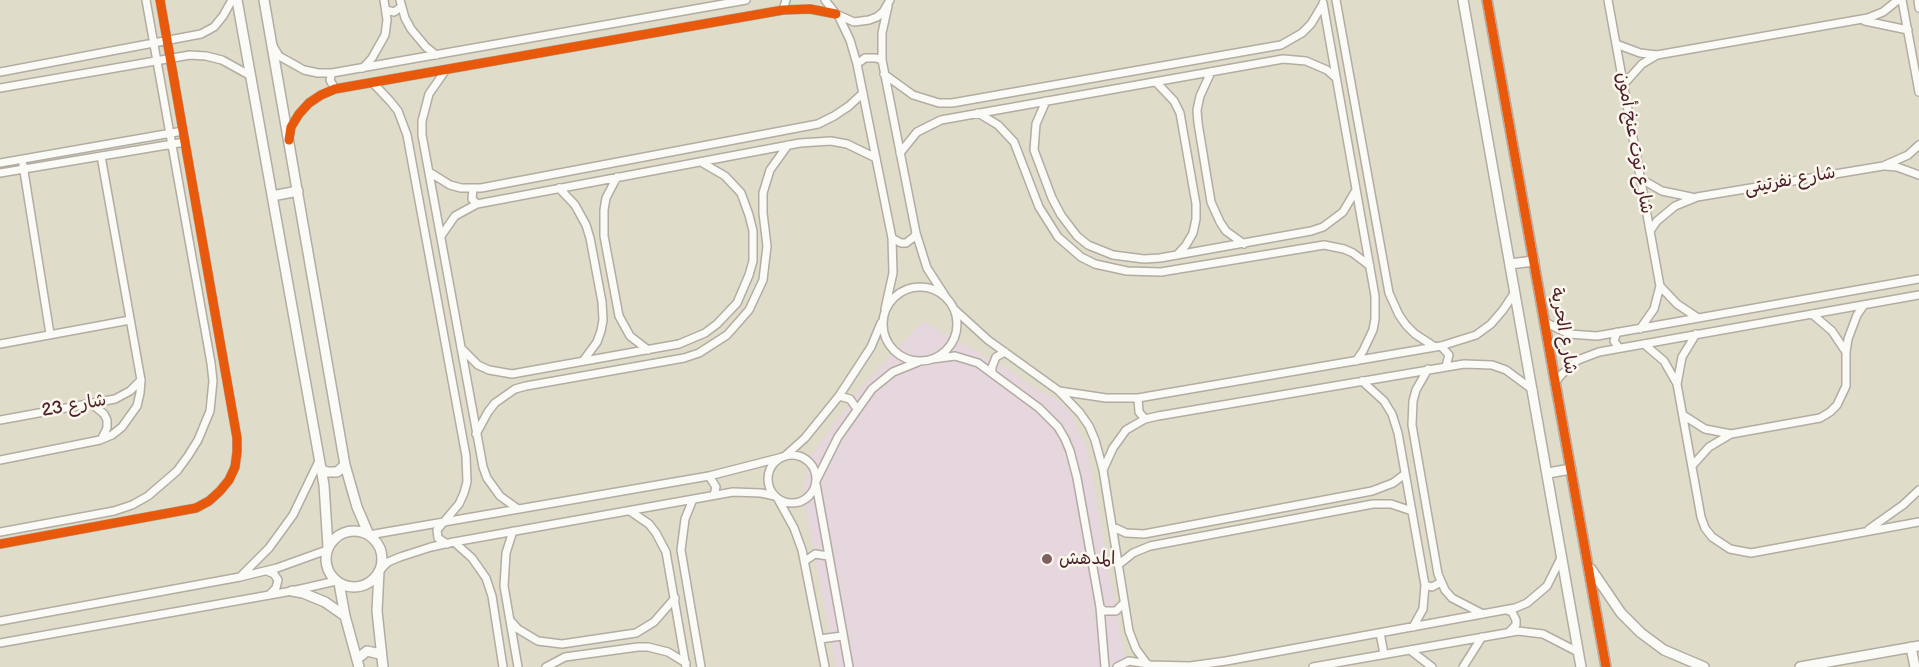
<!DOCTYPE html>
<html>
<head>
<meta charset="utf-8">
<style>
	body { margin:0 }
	canvas { display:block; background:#e0dcca }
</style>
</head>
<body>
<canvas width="1919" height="667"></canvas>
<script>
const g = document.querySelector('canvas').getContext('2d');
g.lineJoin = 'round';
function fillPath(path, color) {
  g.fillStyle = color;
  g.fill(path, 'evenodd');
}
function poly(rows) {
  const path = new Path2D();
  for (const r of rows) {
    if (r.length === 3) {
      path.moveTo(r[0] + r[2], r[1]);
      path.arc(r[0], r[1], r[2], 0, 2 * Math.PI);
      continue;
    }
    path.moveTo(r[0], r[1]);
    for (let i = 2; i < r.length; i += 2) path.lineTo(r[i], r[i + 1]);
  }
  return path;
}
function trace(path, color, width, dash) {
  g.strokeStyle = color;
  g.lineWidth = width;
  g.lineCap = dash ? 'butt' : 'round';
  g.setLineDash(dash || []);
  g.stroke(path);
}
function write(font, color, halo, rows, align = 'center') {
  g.font = font + ' "Balsamiq Sans","Playpen Sans Arabic",sans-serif';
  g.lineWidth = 5;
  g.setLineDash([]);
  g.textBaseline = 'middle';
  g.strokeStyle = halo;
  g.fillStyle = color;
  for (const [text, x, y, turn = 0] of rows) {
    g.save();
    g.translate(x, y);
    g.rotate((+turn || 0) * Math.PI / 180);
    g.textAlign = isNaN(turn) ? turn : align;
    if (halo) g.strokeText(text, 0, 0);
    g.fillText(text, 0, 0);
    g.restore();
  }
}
const built = poly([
	[923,321,1009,370,1031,386,1055,398,1071,413,1087,449,1125,657,1128,667,836,667,805,505,804,488,807,470,813,453,862,387]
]);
const minor = poly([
	[400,0,405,18,411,29,426,47,436,55],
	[825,0,836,14,854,22,869,20,877,17,883,12,890,0],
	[1336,0,1389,293,1399,315,1406,325,1415,334,1435,347],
	[1608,0,1660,286,1654,309,1640,329],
	[1902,0,1919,92],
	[1918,0,1919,8],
	[1323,3,1375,296,1375,319,1373,330,1363,351,1356,361],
	[888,6,882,33,882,60,916,233,927,268,947,299],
	[386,10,394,12,401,7],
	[783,10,786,0],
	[839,17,850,40,857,64,892,238,893,273,885,309],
	[1865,21,1908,30],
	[1616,44,1640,53,1657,55,1868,18,1883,12,1898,0],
	[273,46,279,56,304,70,318,73,332,73,746,0],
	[857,64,865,58,876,58,882,60],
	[363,68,372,58,385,35,387,20,384,0],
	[445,71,429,94,422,121,422,135,483,467,487,478,500,496,518,509],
	[0,72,201,34,214,27,223,16,232,0],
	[1211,72,1200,96,1197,110,1198,123,1211,202,1220,222,1226,231,1244,244],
	[332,73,330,80,335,89],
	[884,74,913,95,939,103,952,103,1281,45,1302,33,1311,24,1323,4],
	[1156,82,1174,101,1180,113,1196,204,1196,219,1193,233,1186,245,1177,255],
	[373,83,390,101,398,111,407,135,466,456,467,482,464,493,459,504,437,530,438,538,447,544],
	[1624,84,1642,64,1657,55],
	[0,88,190,55,206,56,222,60,251,76],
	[1046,101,1036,124,1034,150,1052,198,1061,215,1077,236,1088,245,1113,255,1144,259,1160,258,1311,231,1323,227,1343,212,1356,190],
	[978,113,998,125,1014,142,1039,207,1058,237,1081,257,1095,264,1127,271,1161,272,1324,245,1344,249,1353,253,1370,266],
	[289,137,291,127,299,114,309,103,321,95,335,89,783,10,810,9,836,14],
	[900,153,917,132,941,120,1283,59,1306,61,1327,70,1336,78],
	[0,163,183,131],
	[23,165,50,334],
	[1885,166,1897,167,1919,175],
	[429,172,450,185,461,188,481,188,818,124,834,116,849,106,863,93],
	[0,173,185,142],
	[617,177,606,198,604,210,604,236,619,316,630,336,648,350],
	[1641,179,1662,191,1691,197],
	[559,188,575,205,586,225,590,238,602,302,603,320,601,331,597,342,583,361],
	[473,189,472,199,477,204],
	[1650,231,1657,221,1675,206,1697,197,1883,166,1908,155,1919,145],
	[441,236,455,216,477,204,800,143,831,141,847,144,876,158],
	[892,238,901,243,906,243,914,237,916,233],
	[1660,286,1677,304,1698,318],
	[920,324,37],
	[954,309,988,340,1059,391,1080,413,1089,426,1095,440,1103,470,1129,631,1136,649,1147,664],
	[1812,314,1832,331,1846,352],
	[1545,322,1569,334,1597,336,1919,279],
	[1617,332,1614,341,1619,348],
	[1696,334,1682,357,1677,384,1701,517,1705,528,1712,537,1730,549,1751,553,1919,522],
	[0,344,130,320],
	[1644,344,1664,361,1676,382],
	[1441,346,1449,355,1446,366],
	[461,348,478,365,489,370,512,374,679,344,705,333,717,324,737,303,749,275,753,261,753,231,749,215,741,193,725,176,701,162],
	[932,359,955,356,978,363,1039,408,1058,427,1065,439,1070,451,1077,478,1100,607,1105,667],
	[1428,369,1416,390,1413,401,1412,425,1438,574,1445,590,1452,598,1483,614],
	[992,372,992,367,996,357,1005,352],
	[1362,381,1384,401,1392,414,1398,433,1425,585,1423,609,1413,627],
	[1555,383,1561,375,1578,360,1599,352,1919,295],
	[1059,391,1106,398,1138,398,1441,346,1476,335,1491,324,1503,310,1515,292],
	[839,396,850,399,857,409],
	[1138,398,1139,412,1145,419],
	[92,404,104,414,107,420,107,428,102,438],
	[1683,415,1705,429,1731,434],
	[0,420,115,399,130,391,141,380],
	[476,434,488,412,495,403,515,389,526,386,684,358,699,353,727,335,749,310,763,280,767,246,763,213,763,193,770,170,788,145],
	[792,479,24],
	[785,456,805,438,839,396,871,347,881,323],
	[0,460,100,440,112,435,122,427,137,406,140,393,141,380,101,156],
	[1692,466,1709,447,1731,434,1820,418,1830,412,1837,405,1846,386,1846,352,1848,339,1857,315,1864,305],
	[1103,470,1113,448,1126,430,1145,419,1158,416,1464,364,1492,365,1506,370,1533,390],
	[709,476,716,487,714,495],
	[816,481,838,437,872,389,893,372,918,362],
	[816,484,849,667],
	[693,499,685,519,681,550,701,667],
	[778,499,794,528,802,550,825,667],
	[630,511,649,524,656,533,666,552,686,667],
	[1113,527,1126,533,1144,534,1372,491,1393,483,1405,474],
	[1869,529,1903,505,1919,490],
	[513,531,506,553,504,586,518,667],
	[0,532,114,511,132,505,148,496,177,471,188,456,198,440,210,411,213,381,211,363,146,0],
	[369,535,709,476,783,457],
	[454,542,472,558,486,578,492,596,503,667],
	[0,544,196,508,209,501,220,491,229,480,235,467,237,452,237,438,160,0],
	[805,561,815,554,828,556],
	[1118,565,1133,553,1150,546,1373,504,1391,504,1412,511],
	[380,570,388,562,400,557,431,547,454,542,733,492,761,493,775,496],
	[267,571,274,574,278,580,276,588,270,594],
	[242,575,269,548,293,515,319,461],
	[1425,585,1432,587,1441,582],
	[1100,607,1104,611,1116,611,1124,603],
	[1507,610,1512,612,1516,620,1516,625,1509,632],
	[510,620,518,629,538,641,562,644,636,633,654,622,675,598],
	[0,621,240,577,277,568,327,550],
	[1380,633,1384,654],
	[820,639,842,636],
	[0,643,292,591,336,581],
	[1410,650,1432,667],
	[1149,665,1190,666,1226,661,1515,608,1527,603,1547,586,1561,558],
	[546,667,565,657,638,647,648,647,668,652,686,663],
	[1117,667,1129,661,1148,664],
	[1313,667,1518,631,1543,634,1578,652],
	[1463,667,1482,637]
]);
const tertiary = poly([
	[237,0,324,485,328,547],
	[264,0,345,465,357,507,369,535],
	[1463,0,1581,667],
	[1487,0,1606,667],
	[272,196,298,191],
	[1510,264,1534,261],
	[322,470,327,472,337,472,345,465],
	[1548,473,1571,469],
	[354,559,28],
	[1591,569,1621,613,1641,633,1664,650,1704,667],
	[379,571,377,611,383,667],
	[339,583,345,616,359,667],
	[292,591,303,593,325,602,345,616],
	[1911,647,1915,667],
	[357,659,367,651,380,654],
	[1800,667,1919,646]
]);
const cycleway = poly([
	[1487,0,1606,667],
	[289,140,291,127,299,114,309,103,321,95,335,89,783,10,810,9,836,14],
	[0,544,196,508,209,501,220,491,229,480,235,467,237,452,237,438,160,0]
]);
const markers = [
	[1047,559,6,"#7e6163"]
];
const streetNames = [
	["شارع توت عنخ أمون",1634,143,80],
	["شارع نفرتيتى",1790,181,-10],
	["شارع الحرية",1563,331,80],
	["شارع 23",74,406,-10]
];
const poiNames = [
	["المدهش",1059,559]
];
fillPath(built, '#e6d6dd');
trace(minor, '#b3aca2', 10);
trace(tertiary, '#b3aca2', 12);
trace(minor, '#fafaf7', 7);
trace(tertiary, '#fafaf7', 9);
trace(cycleway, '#e8590c', 9);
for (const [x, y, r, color] of markers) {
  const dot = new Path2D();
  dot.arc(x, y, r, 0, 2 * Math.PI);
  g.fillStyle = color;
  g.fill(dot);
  trace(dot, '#fbf7ec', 2);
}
write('18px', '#4a1f2b', '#fbf7ec', streetNames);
write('18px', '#4a1f2b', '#fbf7ec', poiNames, 'left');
</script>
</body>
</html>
